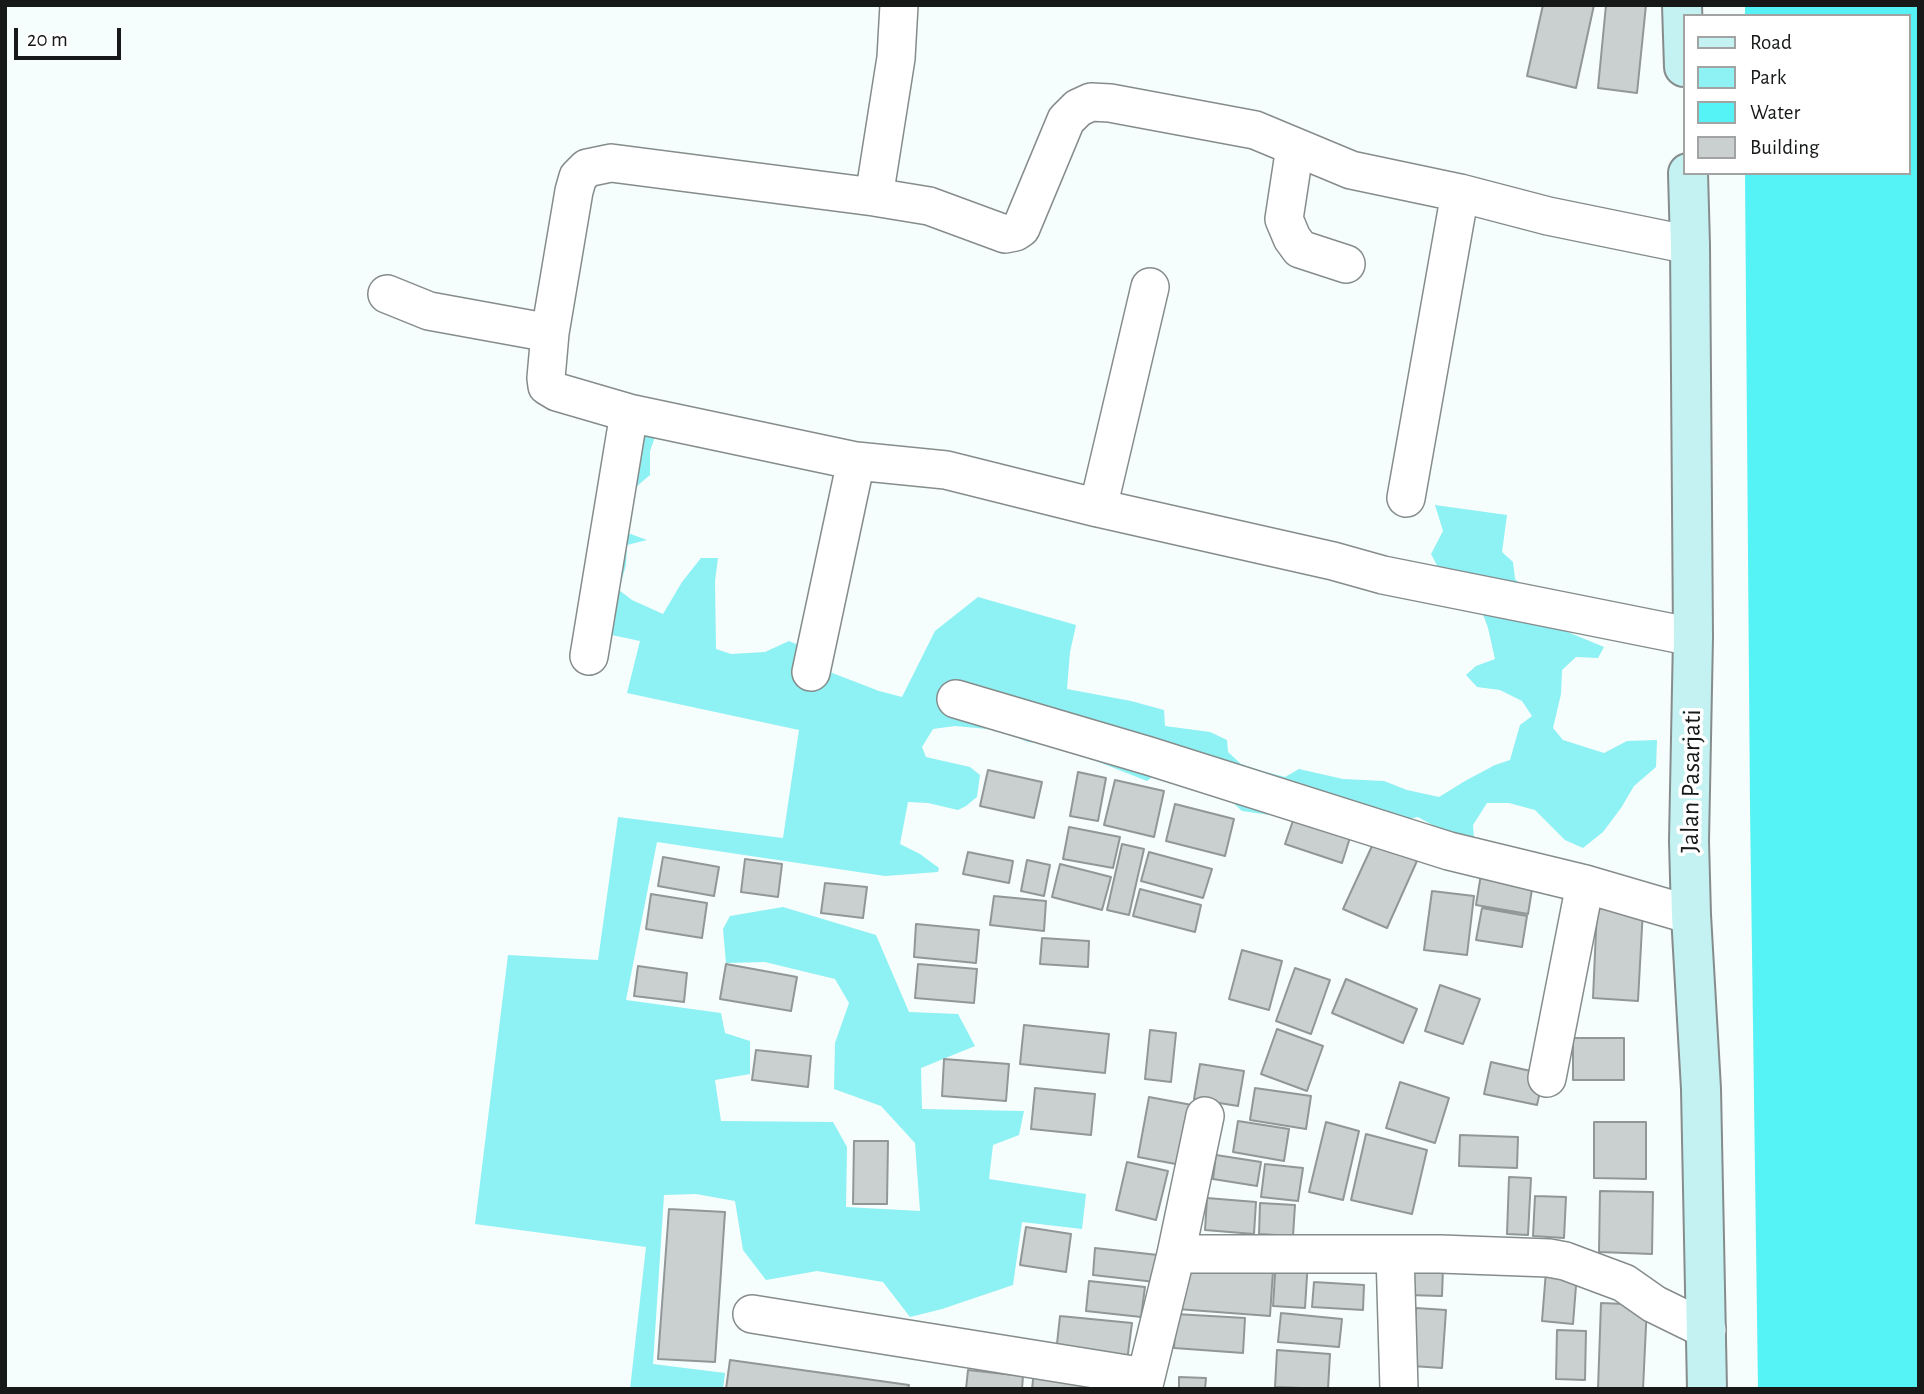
<!DOCTYPE html>
<html>
<head>
<meta charset="utf-8">
<style>
	body { margin:0 }
	#map { position:relative; width:1924px; height:1394px; overflow:hidden; background:#f6fdfd; font-family:"Alegreya Sans",sans-serif }
	canvas { display:block }
	.frame { position:absolute; inset:0; border:7px solid #171919; pointer-events:none }
	.legend { position:absolute; left:1683px; top:14px; width:228px; height:161px; box-sizing:border-box; background:#fff; border:2px solid #a2a3a3; margin:0; padding:9px 12px; list-style:none; font-size:21px; color:#171919 }
	.legend li { display:flex; align-items:center; gap:14px; height:35px }
	.legend b { width:35px; border:2px solid #a2a3a3 }
	.scale { position:absolute; left:14px; top:28px; width:107px; height:32px; box-sizing:border-box; border:4px solid #171919; border-top:0; padding-left:9px; font-size:21px; line-height:24px; white-space:nowrap; color:#171919; -webkit-text-stroke:5px #fff; paint-order:stroke }
</style>
</head>
<body>
<div id="map">
<canvas width="1924" height="1394"></canvas>
<div class="frame"></div>
<ul class="legend">
<li><b style="height:9px;background:#c4f2f3"></b>Road</li>
<li><b style="height:19px;background:#8ef1f3"></b>Park</li>
<li><b style="height:19px;background:#55f2f6"></b>Water</li>
<li><b style="height:19px;background:#cad0d0"></b>Building</li>
</ul>
<div class="scale">20 m</div>
</div>
<script>
const g = document.querySelector('canvas').getContext('2d');
g.lineJoin = 'round';
function fillPath(path, color) {
  g.fillStyle = color;
  g.fill(path, 'evenodd');
}
function poly(rows) {
  const path = new Path2D();
  for (const r of rows) {
    path.moveTo(r[0], r[1]);
    for (let i = 2; i < r.length; i += 2) path.lineTo(r[i], r[i + 1]);
  }
  return path;
}
function trace(path, color, width, dash) {
  g.strokeStyle = color;
  g.lineWidth = width;
  g.lineCap = dash ? 'butt' : 'round';
  g.setLineDash(dash || []);
  g.stroke(path);
}
function write(font, color, halo, rows, align = 'center') {
  g.font = font + ' "Alegreya Sans",sans-serif';
  g.lineWidth = 7;
  g.setLineDash([]);
  g.textBaseline = 'middle';
  g.strokeStyle = halo;
  g.fillStyle = color;
  for (const [text, x, y, turn = 0] of rows) {
    g.save();
    g.translate(x, y);
    g.rotate((+turn || 0) * Math.PI / 180);
    g.textAlign = isNaN(turn) ? turn : align;
    if (halo) g.strokeText(text, 0, 0);
    g.fillText(text, 0, 0);
    g.restore();
  }
}
const green = poly([
	[629,410,662,417,650,451,650,475,623,498,617,529,647,540,627,545,626,565,619,590,632,600,663,614,682,582,701,558,718,558,715,581,716,649,731,654,765,652,789,641,807,649,822,669,879,691,902,697,935,631,978,597,1076,625,1070,652,1067,689,1131,701,1164,710,1165,726,1210,732,1227,740,1228,752,1241,764,1262,771,1285,777,1299,769,1343,779,1384,781,1407,790,1439,797,1465,781,1495,765,1510,760,1520,725,1532,716,1522,701,1500,690,1477,687,1466,675,1476,666,1495,659,1488,628,1479,603,1443,577,1431,554,1443,531,1435,505,1507,515,1502,552,1513,562,1515,579,1549,611,1546,623,1604,647,1598,658,1576,657,1562,670,1561,694,1553,728,1563,740,1604,753,1627,741,1657,740,1656,767,1634,786,1621,808,1603,832,1583,848,1565,840,1535,810,1509,803,1487,803,1473,825,1474,838,1454,837,1418,817,1383,824,1288,811,1270,815,1242,811,1231,801,1192,783,1157,773,1147,781,1058,746,1028,742,998,730,955,726,933,729,922,747,926,757,970,767,980,775,977,797,966,806,958,810,928,803,908,802,900,844,920,854,939,868,938,872,885,876,657,842,626,1000,721,1013,725,1033,750,1041,750,1074,715,1080,721,1121,833,1122,847,1147,846,1207,920,1211,915,1143,881,1106,834,1089,835,1043,849,1003,835,979,765,962,726,963,723,929,730,916,783,907,876,935,909,1012,958,1014,975,1046,921,1068,922,1109,1024,1111,1019,1135,993,1145,989,1179,1086,1194,1082,1229,1022,1222,1013,1285,942,1309,910,1317,883,1282,817,1271,766,1280,743,1250,735,1201,696,1194,664,1195,653,1364,725,1373,723,1389,630,1389,646,1247,475,1224,508,955,598,960,618,817,783,838,799,730,627,693,640,641,574,627,583,603]
]);
const water = poly([
	[1745,5,1919,5,1919,1389,1758,1389,1750,807,1745,174,1908,173,1908,16,1745,16]
]);
const building = poly([
	[1543,5,1594,5,1576,88,1527,76,1543,5],
	[1606,5,1646,5,1637,93,1598,88,1606,5],
	[988,770,1042,782,1034,818,980,806,988,770],
	[1078,772,1106,778,1098,821,1070,816,1078,772],
	[1115,780,1164,791,1154,837,1104,825,1115,780],
	[1175,804,1234,819,1225,856,1166,841,1175,804],
	[1298,806,1354,825,1342,863,1285,844,1298,806],
	[1069,827,1120,837,1113,868,1063,859,1069,827],
	[1378,833,1421,852,1387,928,1343,909,1378,833],
	[1122,844,1144,849,1129,915,1107,910,1122,844],
	[968,852,1013,861,1009,883,963,874,968,852],
	[1149,852,1212,869,1203,898,1141,881,1149,852],
	[663,857,719,867,714,896,658,886,663,857],
	[745,859,782,864,778,897,741,892,745,859],
	[1027,860,1050,865,1044,896,1021,891,1027,860],
	[1060,864,1111,877,1102,910,1052,897,1060,864],
	[1482,868,1534,877,1528,914,1476,905,1482,868],
	[825,883,867,887,863,918,821,913,825,883],
	[1140,889,1201,905,1195,932,1133,916,1140,889],
	[1432,891,1474,896,1467,955,1424,950,1432,891],
	[651,894,707,903,702,938,646,929,651,894],
	[994,896,1046,901,1044,931,990,925,994,896],
	[1482,908,1527,916,1522,947,1476,940,1482,908],
	[1597,908,1643,909,1638,1001,1593,998,1597,908],
	[916,924,979,930,976,963,914,957,916,924],
	[1042,938,1089,941,1088,967,1040,964,1042,938],
	[1242,950,1282,961,1269,1010,1229,999,1242,950],
	[726,964,797,977,791,1011,720,999,726,964],
	[918,964,977,969,974,1003,915,998,918,964],
	[638,966,687,973,684,1002,634,996,638,966],
	[1295,968,1330,980,1311,1034,1276,1021,1295,968],
	[1346,979,1417,1009,1403,1043,1332,1013,1346,979],
	[1440,985,1480,999,1463,1044,1425,1031,1440,985],
	[1024,1025,1109,1034,1105,1073,1020,1064,1024,1025],
	[1277,1029,1323,1046,1307,1091,1261,1074,1277,1029],
	[1150,1030,1176,1033,1171,1082,1145,1079,1150,1030],
	[1573,1038,1624,1038,1624,1080,1573,1080,1573,1038],
	[756,1050,811,1056,808,1087,752,1080,756,1050],
	[944,1059,1009,1064,1006,1101,942,1096,944,1059],
	[1491,1062,1544,1074,1537,1105,1484,1094,1491,1062],
	[1200,1064,1244,1071,1238,1106,1194,1099,1200,1064],
	[1400,1082,1449,1098,1435,1143,1386,1128,1400,1082],
	[1035,1088,1095,1094,1091,1135,1031,1129,1035,1088],
	[1255,1088,1311,1096,1306,1129,1250,1120,1255,1088],
	[1149,1097,1192,1105,1181,1165,1138,1157,1149,1097],
	[1238,1121,1289,1129,1284,1161,1233,1152,1238,1121],
	[1326,1122,1359,1131,1343,1200,1309,1192,1326,1122],
	[1594,1122,1646,1122,1646,1179,1594,1178,1594,1122],
	[1366,1134,1427,1150,1412,1214,1351,1200,1366,1134],
	[1460,1135,1518,1137,1517,1168,1459,1166,1460,1135],
	[854,1141,888,1141,887,1204,853,1204,854,1141],
	[1216,1155,1261,1162,1257,1186,1213,1179,1216,1155],
	[1127,1162,1168,1171,1156,1220,1116,1210,1127,1162],
	[1265,1164,1303,1168,1298,1201,1261,1197,1265,1164],
	[1509,1177,1531,1178,1528,1235,1507,1234,1509,1177],
	[1600,1191,1653,1192,1652,1254,1599,1252,1600,1191],
	[1535,1196,1566,1197,1564,1238,1533,1236,1535,1196],
	[1207,1198,1256,1202,1254,1234,1205,1230,1207,1198],
	[1260,1203,1295,1205,1293,1236,1259,1234,1260,1203],
	[669,1209,725,1212,715,1362,658,1359,669,1209],
	[1026,1227,1071,1234,1066,1272,1020,1265,1026,1227],
	[1095,1248,1158,1255,1155,1282,1093,1275,1095,1248],
	[1276,1259,1308,1260,1305,1308,1273,1306,1276,1259],
	[1180,1264,1273,1271,1270,1316,1177,1309,1180,1264],
	[1407,1267,1443,1268,1442,1296,1407,1295,1407,1267],
	[1546,1271,1577,1273,1573,1324,1542,1321,1546,1271],
	[1089,1281,1145,1287,1141,1317,1086,1311,1089,1281],
	[1314,1282,1364,1285,1363,1310,1312,1307,1314,1282],
	[1601,1303,1647,1305,1643,1389,1598,1389,1601,1303],
	[1416,1308,1446,1310,1442,1368,1412,1366,1416,1308],
	[1281,1313,1342,1319,1339,1347,1278,1342,1281,1313],
	[1176,1314,1245,1318,1243,1353,1174,1348,1176,1314],
	[1060,1316,1132,1323,1127,1361,1056,1353,1060,1316],
	[1557,1330,1586,1331,1585,1380,1556,1379,1557,1330],
	[1277,1350,1330,1354,1328,1389,1275,1387,1277,1350],
	[730,1360,909,1385,908,1389,726,1389,730,1360],
	[968,1370,1023,1376,1022,1389,966,1389,968,1370],
	[1034,1371,1110,1389,1032,1389,1034,1371],
	[1179,1377,1206,1378,1205,1389,1179,1389,1179,1377]
]);
const street = poly([
	[1295,147,1284,219,1292,238,1300,249,1346,264],
	[874,197,896,58,899,5],
	[1690,245,1548,216,1460,193,1351,170,1255,130,1110,103,1091,102,1078,108,1066,120,1021,228,1015,232,1005,234,929,206,874,197,611,163,587,168,578,177,574,191,550,333,546,378,547,386,557,392,629,413,856,461,946,470,1098,508,1333,561,1383,575,1693,637],
	[387,294,429,311,550,333],
	[1406,498,1460,193],
	[1098,508,1150,287],
	[589,656,629,413],
	[811,672,856,461],
	[956,699,1149,756,1449,851,1585,884,1691,915],
	[1547,1078,1585,884],
	[1176,1254,1440,1254,1549,1258,1565,1261,1624,1283,1654,1304,1707,1330],
	[1395,1254,1399,1389],
	[752,1314,1145,1377],
	[1143,1389,1176,1254,1205,1116]
]);
const secondary = poly([
	[1682,5,1684,67],
	[1688,173,1690,245,1693,637,1689,841,1691,915,1701,1089,1707,1389]
]);
const streetNames = [
	["Jalan Pasarjati",1691,781,-89]
];
fillPath(green, '#8ef1f3');
fillPath(water, '#55f2f6');
fillPath(building, '#cad0d0');
trace(building, '#919797', 2);
trace(street, '#868c8c', 40);
trace(secondary, '#868c8c', 42);
trace(street, '#fff', 37);
trace(secondary, '#c4f2f3', 38);
write('26px', '#171919', '#fff', streetNames);
</script>
</body>
</html>
